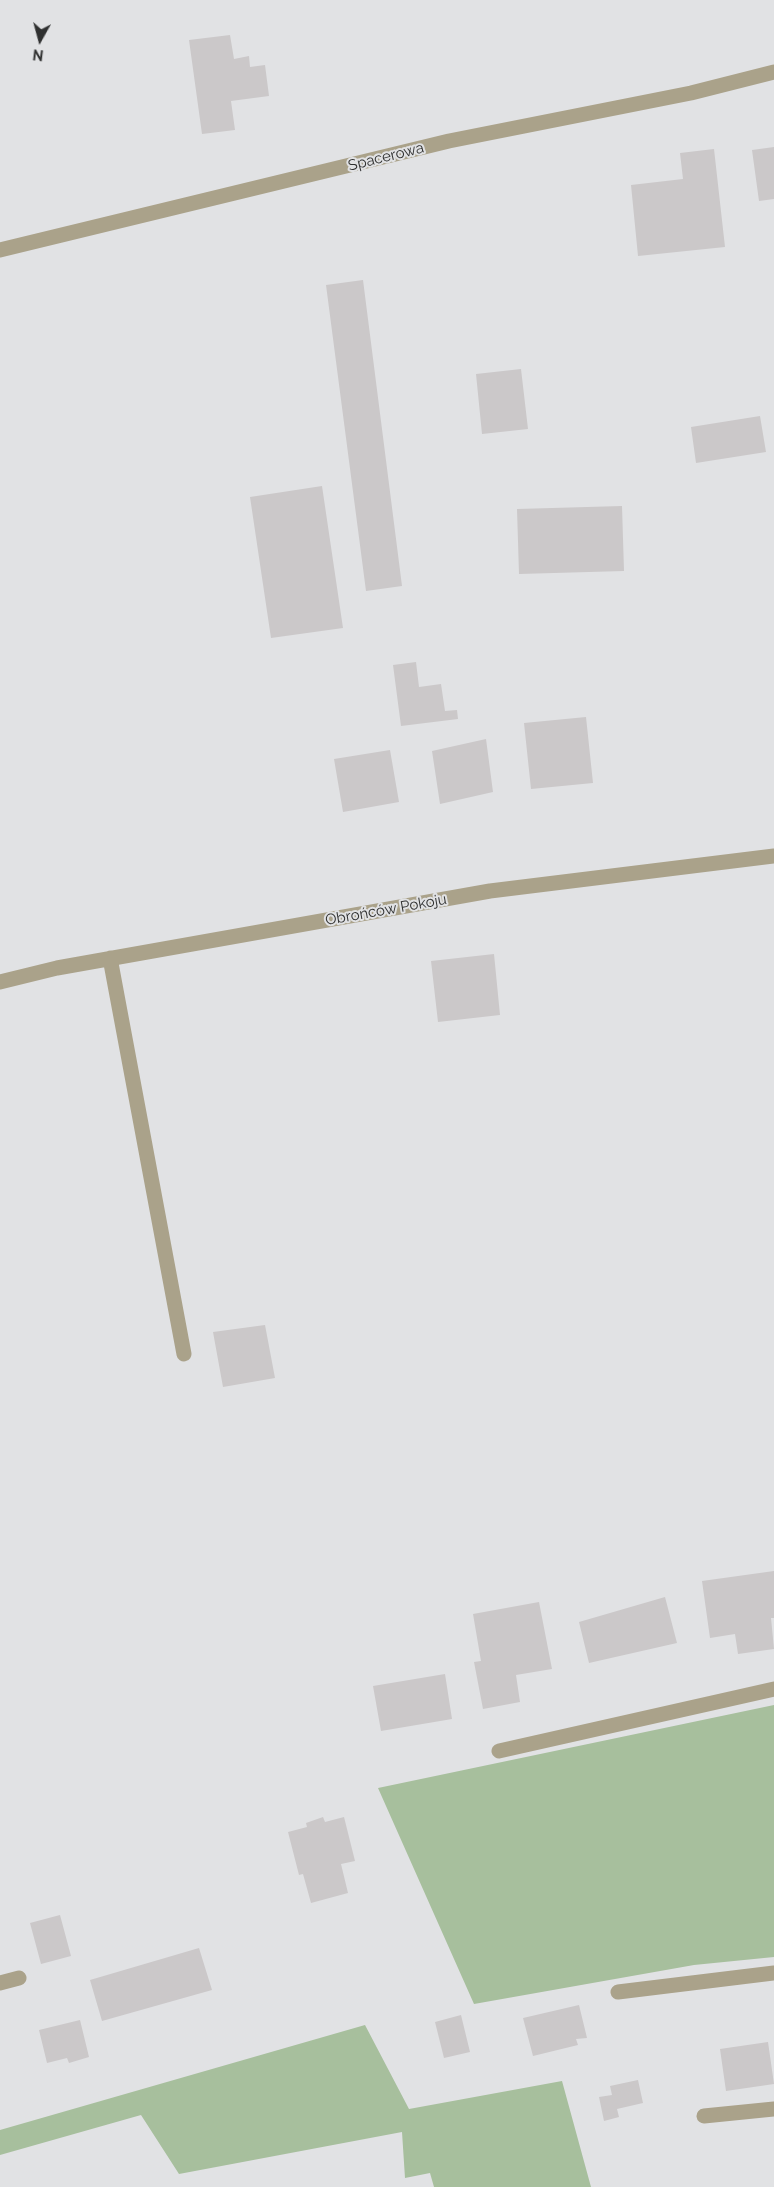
<!DOCTYPE html>
<html>
<head>
<meta charset="utf-8">
<style>
	body { margin:0 }
	#map { position:relative; width:774px; height:2187px; overflow:hidden; background:#e1e2e4; font-family:Raleway,sans-serif }
	canvas { display:block }
	.north { position:absolute; left:15px; top:15px; width:50px; height:50px; -webkit-text-stroke:4px #e1e2e4; paint-order:stroke; rotate:187deg; font-size:14px; font-weight:700; line-height:20px; text-align:center; color:#2f3030 }
	.north::after { content:''; display:block; margin:auto; width:18px; height:22px; background:#2f3030; clip-path:polygon(50% 0,100% 100%,50% 72%,0 100%) }
</style>
</head>
<body>
<div id="map">
<canvas width="774" height="2187"></canvas>
<div class="north">N</div>
</div>
<script>
const g = document.querySelector('canvas').getContext('2d');
g.lineJoin = 'round';
function fillPath(path, color) {
  g.fillStyle = color;
  g.fill(path, 'evenodd');
}
function poly(rows) {
  const path = new Path2D();
  for (const r of rows) {
    path.moveTo(r[0], r[1]);
    for (let i = 2; i < r.length; i += 2) path.lineTo(r[i], r[i + 1]);
  }
  return path;
}
function trace(path, color, width, dash) {
  g.strokeStyle = color;
  g.lineWidth = width;
  g.lineCap = dash ? 'butt' : 'round';
  g.setLineDash(dash || []);
  g.stroke(path);
}
function write(font, color, halo, rows, align = 'center') {
  g.font = font + ' Raleway,sans-serif';
  g.lineWidth = 4;
  g.setLineDash([]);
  g.textBaseline = 'middle';
  g.strokeStyle = halo;
  g.fillStyle = color;
  for (const [text, x, y, turn = 0] of rows) {
    g.save();
    g.translate(x, y);
    g.rotate((+turn || 0) * Math.PI / 180);
    g.textAlign = isNaN(turn) ? turn : align;
    if (halo) g.strokeText(text, 0, 0);
    g.fillText(text, 0, 0);
    g.restore();
  }
}
const green = poly([
	[774,1705,774,1957,694,1965,474,2004,378,1788],
	[365,2025,409,2109,562,2081,591,2187,434,2187,430,2173,405,2178,402,2132,179,2174,141,2115,0,2155,0,2130]
]);
const building = poly([
	[230,35,234,59,249,56,250,67,265,65,269,96,231,101,235,130,202,134,189,40],
	[774,147,774,199,759,201,752,150],
	[714,149,725,247,638,256,631,185,683,179,680,153],
	[363,280,402,586,366,591,326,285],
	[521,369,528,429,482,434,476,374],
	[760,416,766,452,696,463,691,427],
	[322,486,343,628,271,638,250,497],
	[622,506,624,571,519,574,517,509],
	[416,662,419,687,441,684,445,711,457,710,458,719,401,726,393,665],
	[586,717,593,783,531,789,524,723],
	[486,739,493,792,440,804,432,751],
	[390,750,399,802,343,812,334,759],
	[494,954,500,1015,438,1022,431,961],
	[265,1325,275,1378,223,1387,213,1332],
	[774,1571,774,1618,771,1618,774,1649,738,1654,735,1634,710,1638,702,1581],
	[665,1597,677,1643,589,1663,579,1622],
	[539,1602,552,1669,516,1675,520,1702,483,1709,474,1662,481,1661,473,1614],
	[445,1674,452,1719,381,1731,373,1686],
	[323,1817,325,1822,344,1817,355,1861,341,1864,348,1893,311,1903,303,1874,299,1875,288,1832,307,1827,306,1823],
	[60,1915,71,1956,41,1964,30,1923],
	[199,1948,212,1990,102,2021,90,1980],
	[579,2005,587,2038,576,2039,578,2045,533,2056,523,2018],
	[461,2015,470,2052,444,2058,435,2022],
	[80,2020,89,2057,69,2063,67,2058,47,2063,39,2030],
	[768,2042,774,2084,726,2091,720,2049],
	[638,2080,643,2103,617,2109,619,2117,604,2121,599,2097,612,2095,610,2086]
]);
const minor = poly([
	[0,250,449,141,691,93,774,72],
	[110,958,184,1354],
	[0,982,57,968,490,891,774,856],
	[499,1751,774,1689],
	[0,1983,19,1978],
	[618,1992,774,1973],
	[704,2116,774,2109]
]);
const streetNames = [
	["Spacerowa",386,157,-14],
	["Obrońców Pokoju",386,910,-10]
];
fillPath(green, '#a7bf9d');
fillPath(building, '#cbc8c9');
trace(minor, '#aaa28a', 15);
write('15px', '#2f3030', '#e1e2e4', streetNames);
</script>
</body>
</html>
